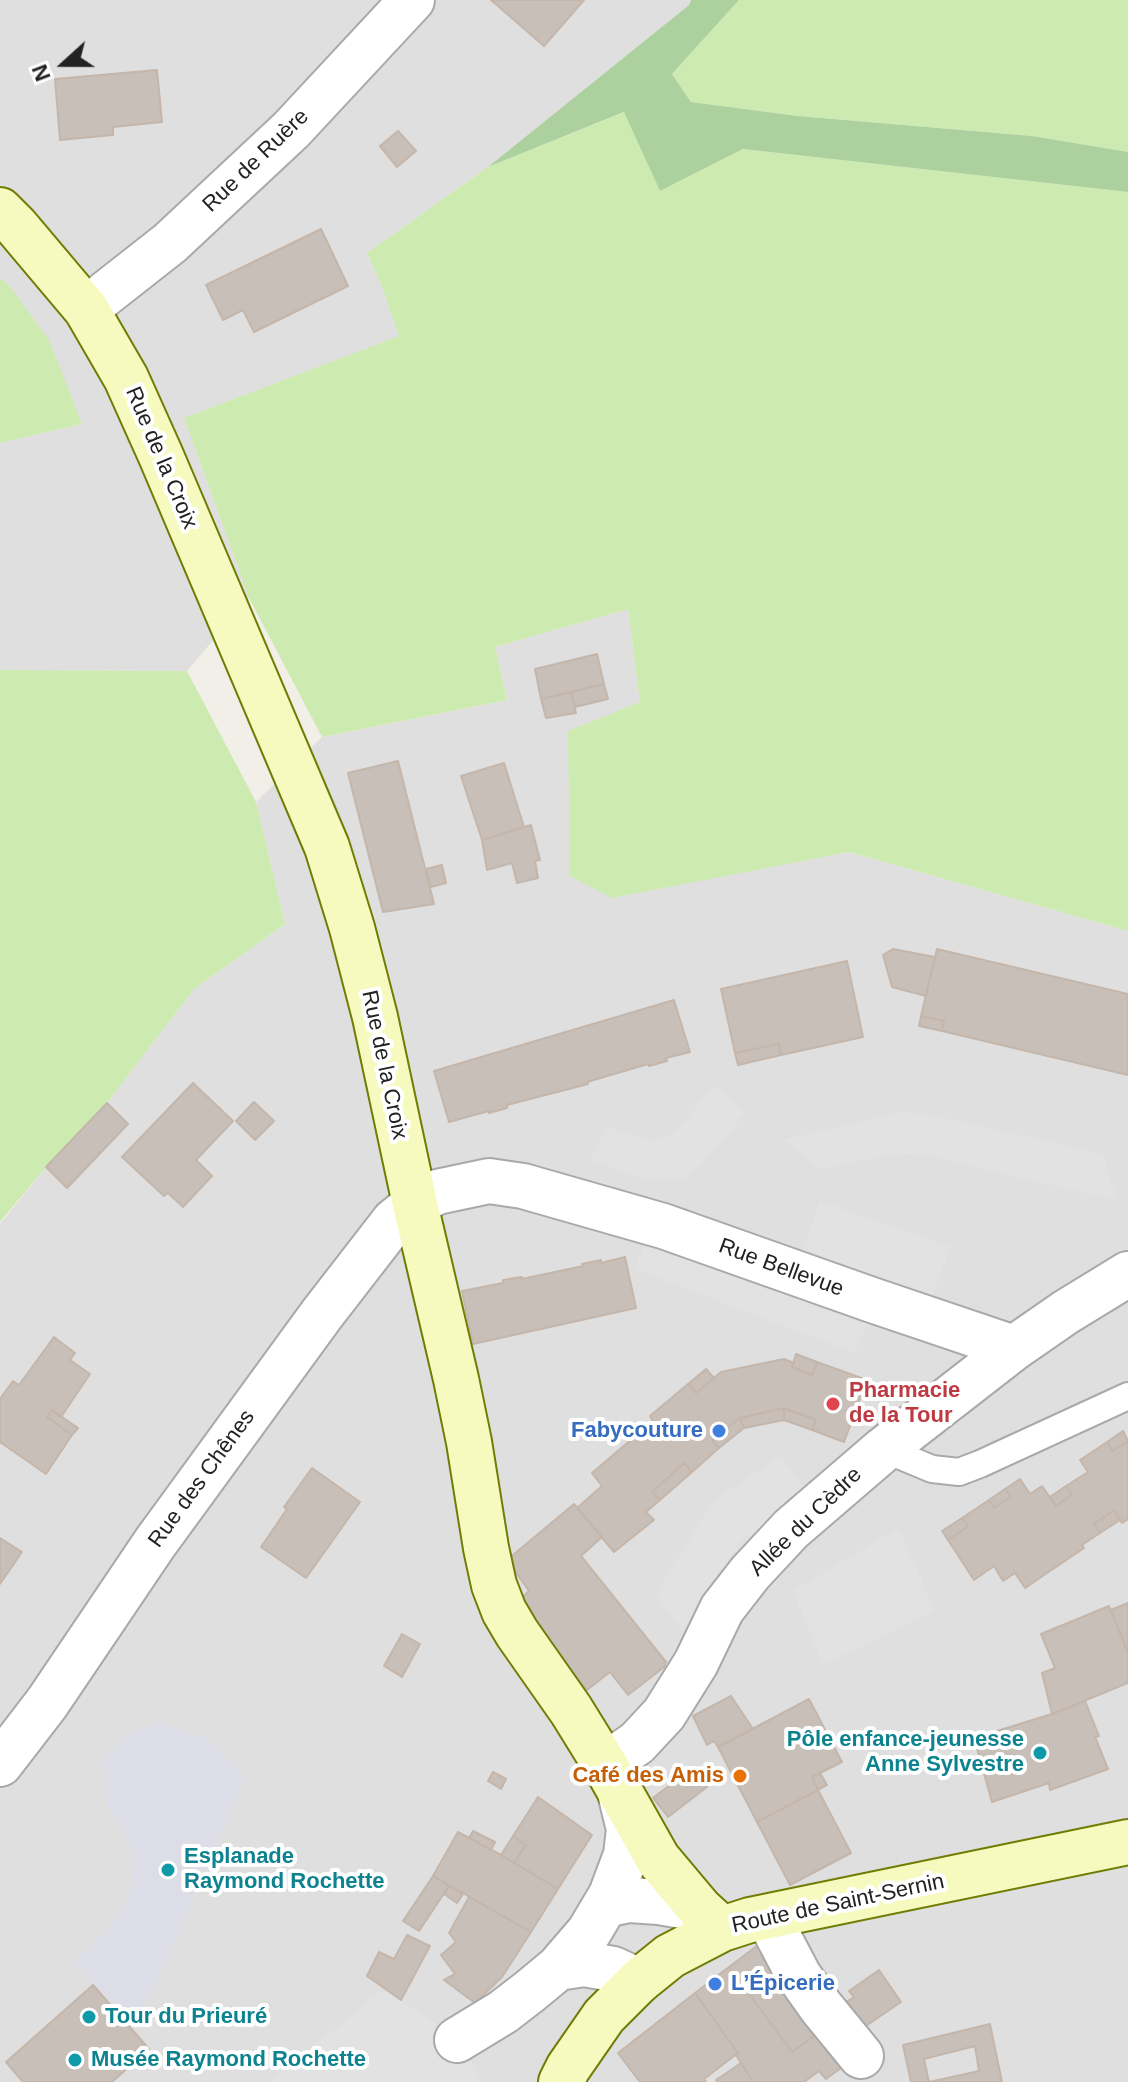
<!DOCTYPE html>
<html>
<head>
<meta charset="utf-8">
<style>
	body { margin:0 }
	#map { position:relative; width:1128px; height:2082px; overflow:hidden; background:#f2efe9; font-family:Helvetica,sans-serif }
	canvas { display:block }
	.north { position:absolute; left:24px; top:24px; width:80px; height:80px; -webkit-text-stroke:6px #fff; paint-order:stroke; rotate:249deg; font-size:22px; font-weight:700; line-height:32px; text-align:center; color:#222 }
	.north::after { content:''; display:block; margin:auto; width:28px; height:36px; background:#222; clip-path:polygon(50% 0,100% 100%,50% 72%,0 100%) }
</style>
</head>
<body>
<div id="map">
<canvas width="1128" height="2082"></canvas>
<div class="north">N</div>
</div>
<script>
const g = document.querySelector('canvas').getContext('2d');
g.lineJoin = 'round';
function fillPath(path, color) {
  g.fillStyle = color;
  g.fill(path, 'evenodd');
}
function poly(rows) {
  const path = new Path2D();
  for (const r of rows) {
    path.moveTo(r[0], r[1]);
    for (let i = 2; i < r.length; i += 2) path.lineTo(r[i], r[i + 1]);
  }
  return path;
}
function trace(path, color, width, dash) {
  g.strokeStyle = color;
  g.lineWidth = width;
  g.lineCap = dash ? 'butt' : 'round';
  g.setLineDash(dash || []);
  g.stroke(path);
}
function write(font, color, halo, rows, align = 'center') {
  g.font = font + ' Helvetica,sans-serif';
  g.lineWidth = 8;
  g.setLineDash([]);
  g.textBaseline = 'middle';
  g.strokeStyle = halo;
  g.fillStyle = color;
  for (const [text, x, y, turn = 0] of rows) {
    g.save();
    g.translate(x, y);
    g.rotate((+turn || 0) * Math.PI / 180);
    g.textAlign = isNaN(turn) ? turn : align;
    if (halo) g.strokeText(text, 0, 0);
    g.fillText(text, 0, 0);
    g.restore();
  }
}
const residential = poly([
	[0,0,691,0,689,5,488,167,367,253,381,284,400,336,184,418,249,598,187,671,0,670,0,443,82,424,8,284,0,279],
	[628,609,640,702,612,897,849,852,1128,931,1128,2082,0,2082,0,1224,46,1167,107,1103,194,989,285,924,256,802,322,737,507,700,495,647]
]);
const grass = poly([
	[739,0,1128,0,1128,152,1032,136,798,116,691,102,672,74],
	[625,112,660,191,743,149,1128,192,1128,931,849,852,612,898,570,876,568,731,640,702,628,609,495,647,507,700,322,737,249,598,184,418,399,336,381,284,367,253,488,167],
	[0,279,8,284,49,340,82,424,0,443],
	[0,670,187,671,256,802,285,924,194,989,107,1103,46,1167,0,1222]
]);
const forest = poly([
	[691,0,739,0,672,74,691,102,798,116,1032,136,1128,152,1128,192,743,149,660,191,624,112,488,167,689,5]
]);
const parking = poly([
	[716,1085,746,1113,696,1170,684,1178,670,1181,656,1180,635,1176,590,1159,607,1127,650,1141,663,1138,673,1133],
	[895,1113,915,1113,954,1120,1103,1154,1117,1201,921,1153,884,1156,820,1169,783,1140],
	[820,1201,950,1247,932,1298,802,1252],
	[648,1235,868,1320,855,1353,635,1269],
	[781,1456,808,1495,739,1542,685,1635,656,1594,713,1501],
	[899,1528,935,1611,823,1665,793,1591],
	[383,1990,438,2025,469,2057,482,2082,269,2082]
]);
const plaza = poly([
	[161,1722,204,1737,245,1777,163,1968,135,2025,73,1962,108,1929,128,1903,135,1853,108,1807,103,1760,128,1734]
]);
const building = poly([
	[491,0,584,0,544,46,491,0],
	[157,70,162,122,113,127,113,135,60,140,55,79,157,70],
	[398,131,416,151,397,167,380,146,398,131],
	[321,229,348,286,254,332,243,310,223,320,206,285,321,229],
	[597,654,604,684,541,699,535,669,597,654],
	[604,684,608,699,575,707,571,692,604,684],
	[571,692,576,713,546,718,541,699,571,692],
	[398,761,434,904,383,912,348,773,398,761],
	[504,763,524,827,482,840,461,776,504,763],
	[531,825,540,860,535,861,538,878,517,883,512,863,487,870,482,840,531,825],
	[442,865,446,883,431,887,426,869,442,865],
	[893,949,935,957,926,996,892,987,883,955,893,949],
	[937,949,1128,994,1128,1075,942,1031,944,1021,921,1016,937,949],
	[847,961,863,1037,781,1055,779,1044,735,1053,721,989,847,961],
	[674,1000,690,1052,666,1058,667,1061,649,1066,648,1064,587,1082,588,1084,507,1105,507,1108,489,1113,489,1111,449,1122,434,1071,674,1000],
	[921,1016,944,1021,942,1031,919,1026,921,1016],
	[779,1044,781,1055,738,1065,735,1053,779,1044],
	[193,1083,233,1121,196,1160,212,1176,183,1207,168,1193,164,1196,122,1157,193,1083],
	[254,1102,274,1121,255,1140,236,1121,254,1102],
	[107,1103,128,1124,67,1188,46,1167,107,1103],
	[625,1257,636,1308,473,1344,462,1291,503,1283,503,1280,522,1277,522,1279,583,1266,582,1264,601,1260,601,1263,625,1257],
	[54,1337,75,1353,70,1360,90,1374,61,1417,52,1410,47,1417,72,1435,46,1474,0,1442,0,1399,13,1381,19,1385,54,1337],
	[796,1354,817,1362,812,1375,792,1367,796,1354],
	[784,1359,794,1363,792,1367,812,1375,817,1362,867,1380,844,1442,812,1430,816,1420,784,1408,740,1418,712,1440,719,1448,692,1472,684,1463,652,1492,660,1500,646,1512,654,1520,614,1552,577,1508,602,1486,592,1473,653,1421,650,1416,688,1384,696,1393,721,1372,784,1359],
	[706,1369,714,1378,696,1393,688,1384,706,1369],
	[784,1408,816,1420,812,1430,784,1420,784,1408],
	[784,1408,784,1420,744,1428,740,1418,784,1408],
	[52,1410,78,1428,72,1435,47,1417,52,1410],
	[740,1418,744,1428,719,1448,712,1440,740,1418],
	[1123,1431,1128,1441,1112,1451,1107,1442,1123,1431],
	[1128,1441,1128,1519,1122,1523,1114,1510,1094,1524,1100,1533,1082,1545,1084,1548,1025,1588,1015,1573,1003,1581,994,1566,974,1580,948,1540,968,1526,962,1518,989,1500,994,1508,1011,1497,1005,1489,1020,1479,1030,1494,1042,1486,1056,1506,1072,1495,1066,1486,1088,1472,1080,1460,1107,1442,1112,1451,1128,1441],
	[684,1463,692,1472,660,1500,652,1492,684,1463],
	[312,1468,360,1502,306,1578,261,1547,287,1509,284,1507,312,1468],
	[1066,1486,1072,1495,1056,1506,1050,1497,1066,1486],
	[1005,1489,1011,1497,994,1508,989,1500,1005,1489],
	[574,1504,602,1537,581,1556,666,1662,664,1667,628,1695,610,1672,587,1690,516,1602,529,1591,507,1560,574,1504],
	[1114,1510,1120,1520,1100,1533,1094,1524,1114,1510],
	[962,1518,968,1526,948,1540,942,1531,962,1518],
	[0,1538,22,1552,0,1584,0,1538],
	[1128,1603,1128,1653,1111,1610,1128,1603],
	[1109,1606,1128,1653,1128,1683,1052,1714,1042,1673,1055,1668,1041,1634,1109,1606],
	[402,1634,420,1644,402,1677,384,1666,402,1634],
	[731,1696,753,1729,718,1747,714,1741,707,1745,693,1716,731,1696],
	[809,1699,842,1762,812,1777,818,1790,757,1822,718,1747,809,1699],
	[1085,1701,1099,1736,1095,1737,1108,1769,1050,1790,1049,1783,992,1802,974,1738,1052,1714,1085,1701],
	[947,1733,951,1745,936,1750,931,1738,947,1733],
	[692,1768,707,1787,668,1817,653,1798,692,1768],
	[493,1772,506,1779,501,1789,488,1781,493,1772],
	[820,1773,827,1785,818,1790,812,1777,820,1773],
	[818,1790,851,1853,790,1885,757,1822,818,1790],
	[538,1797,592,1835,558,1889,514,1863,526,1845,513,1836,538,1797],
	[473,1831,495,1842,491,1850,469,1838,473,1831],
	[458,1832,501,1855,558,1889,531,1932,433,1876,458,1832],
	[513,1836,526,1845,514,1863,501,1855,513,1836],
	[433,1876,449,1886,419,1931,403,1921,433,1876],
	[449,1886,463,1894,457,1903,444,1894,449,1886],
	[469,1897,531,1932,502,1977,475,2003,444,1980,455,1974,441,1955,456,1942,449,1933,469,1897],
	[407,1935,430,1946,401,2000,367,1976,379,1952,394,1959,407,1935],
	[758,1945,818,2033,792,2052,729,1967,758,1945],
	[729,1967,792,2052,818,2033,841,2068,826,2079,819,2071,804,2082,753,2082,736,2055,738,2053,695,1993,729,1967],
	[879,1970,901,2002,854,2034,837,2008,854,1997,849,1991,879,1970],
	[93,1985,149,2049,112,2082,23,2082,6,2062,93,1985],
	[695,1993,738,2053,704,2079,706,2082,640,2082,618,2053,695,1993],
	[990,2024,1002,2082,911,2082,903,2045,990,2024],
	[975,2046,979,2071,929,2082,924,2059,975,2046],
	[741,2063,753,2082,718,2082,716,2080,741,2063]
]);
const lane = poly([
	[884,1449,932,1469,959,1472,980,1464,1128,1396]
]);
const street = poly([
	[86,309,170,243,291,130,412,0],
	[0,1764,47,1703,155,1543,322,1314,394,1221,415,1204,437,1192,489,1181,523,1186,663,1226,872,1300,1014,1348,1066,1312,1128,1274],
	[605,1765,637,1743,664,1714,696,1663,722,1609,750,1573,791,1529,884,1449,1014,1348],
	[605,1905,629,1900,659,1902,700,1909],
	[768,1917,799,1976,821,2007,861,2056],
	[558,1968,584,1964,613,1969,639,1981],
	[457,2040,503,2012,529,1992,558,1968,589,1932,611,1895,626,1855,629,1829,621,1797]
]);
const secondary = poly([
	[0,210,16,226,86,309,126,378,161,456,327,847,352,928,375,1017,415,1204,456,1379,469,1442,486,1548,494,1585,504,1611,517,1633,571,1710,605,1765,658,1859,700,1909,722,1929],
	[561,2082,568,2068,604,2016,639,1981,670,1956,722,1929,750,1920,1128,1842]
]);
const markers = [
	[833,1404,8,"#e0444e"],
	[719,1431,8,"#3f7fe0"],
	[1040,1753,8,"#0f9aa8"],
	[740,1776,8,"#e8710a"],
	[168,1870,8,"#0f9aa8"],
	[715,1984,8,"#3f7fe0"],
	[89,2017,8,"#0f9aa8"],
	[75,2060,8,"#0f9aa8"]
];
const streetNames = [
	["Rue de Ruère",256,161,-44],
	["Rue de la Croix",161,458,67],
	["Rue de la Croix",384,1065,78],
	["Rue Bellevue",781,1268,20],
	["Rue des Chênes",202,1479,-54],
	["Allée du Cèdre",806,1522,-44],
	["Route de Saint-Sernin",838,1904,-12]
];
const healthNames = [
	["Pharmacie",849,1391],
	["de la Tour",849,1416]
];
const shopNames = [
	["Fabycouture",703,1431],
	["L’Épicerie",731,1984,"left"]
];
const cultureNames = [
	["Pôle enfance-jeunesse",1024,1740,"right"],
	["Anne Sylvestre",1024,1765,"right"],
	["Esplanade",184,1857],
	["Raymond Rochette",184,1882],
	["Tour du Prieuré",105,2017],
	["Musée Raymond Rochette",91,2060]
];
const foodNames = [
	["Café des Amis",724,1776]
];
fillPath(residential, '#e0dfdf');
fillPath(grass, '#cdebb0');
fillPath(forest, '#add19e');
fillPath(parking, '#e2e2e2');
fillPath(plaza, '#dddde8');
fillPath(building, '#c7bfb8');
trace(building, '#c4b6ab', 2);
trace(lane, '#a9a9a9', 30);
trace(street, '#a9a9a9', 48);
trace(secondary, '#707d05', 48);
trace(lane, '#fff', 26);
trace(street, '#fff', 44);
trace(secondary, '#f7fabf', 44);
for (const [x, y, r, color] of markers) {
  const dot = new Path2D();
  dot.arc(x, y, r, 0, 2 * Math.PI);
  g.fillStyle = color;
  g.fill(dot);
  trace(dot, '#fff', 3);
}
write('22px', '#222', '#fff', streetNames);
write('bold 22px', '#be3a42', '#fff', healthNames, 'left');
write('bold 22px', '#366cbe', '#fff', shopNames, 'right');
write('bold 22px', '#0d838f', '#fff', cultureNames, 'left');
write('bold 22px', '#c56008', '#fff', foodNames, 'right');
</script>
</body>
</html>
